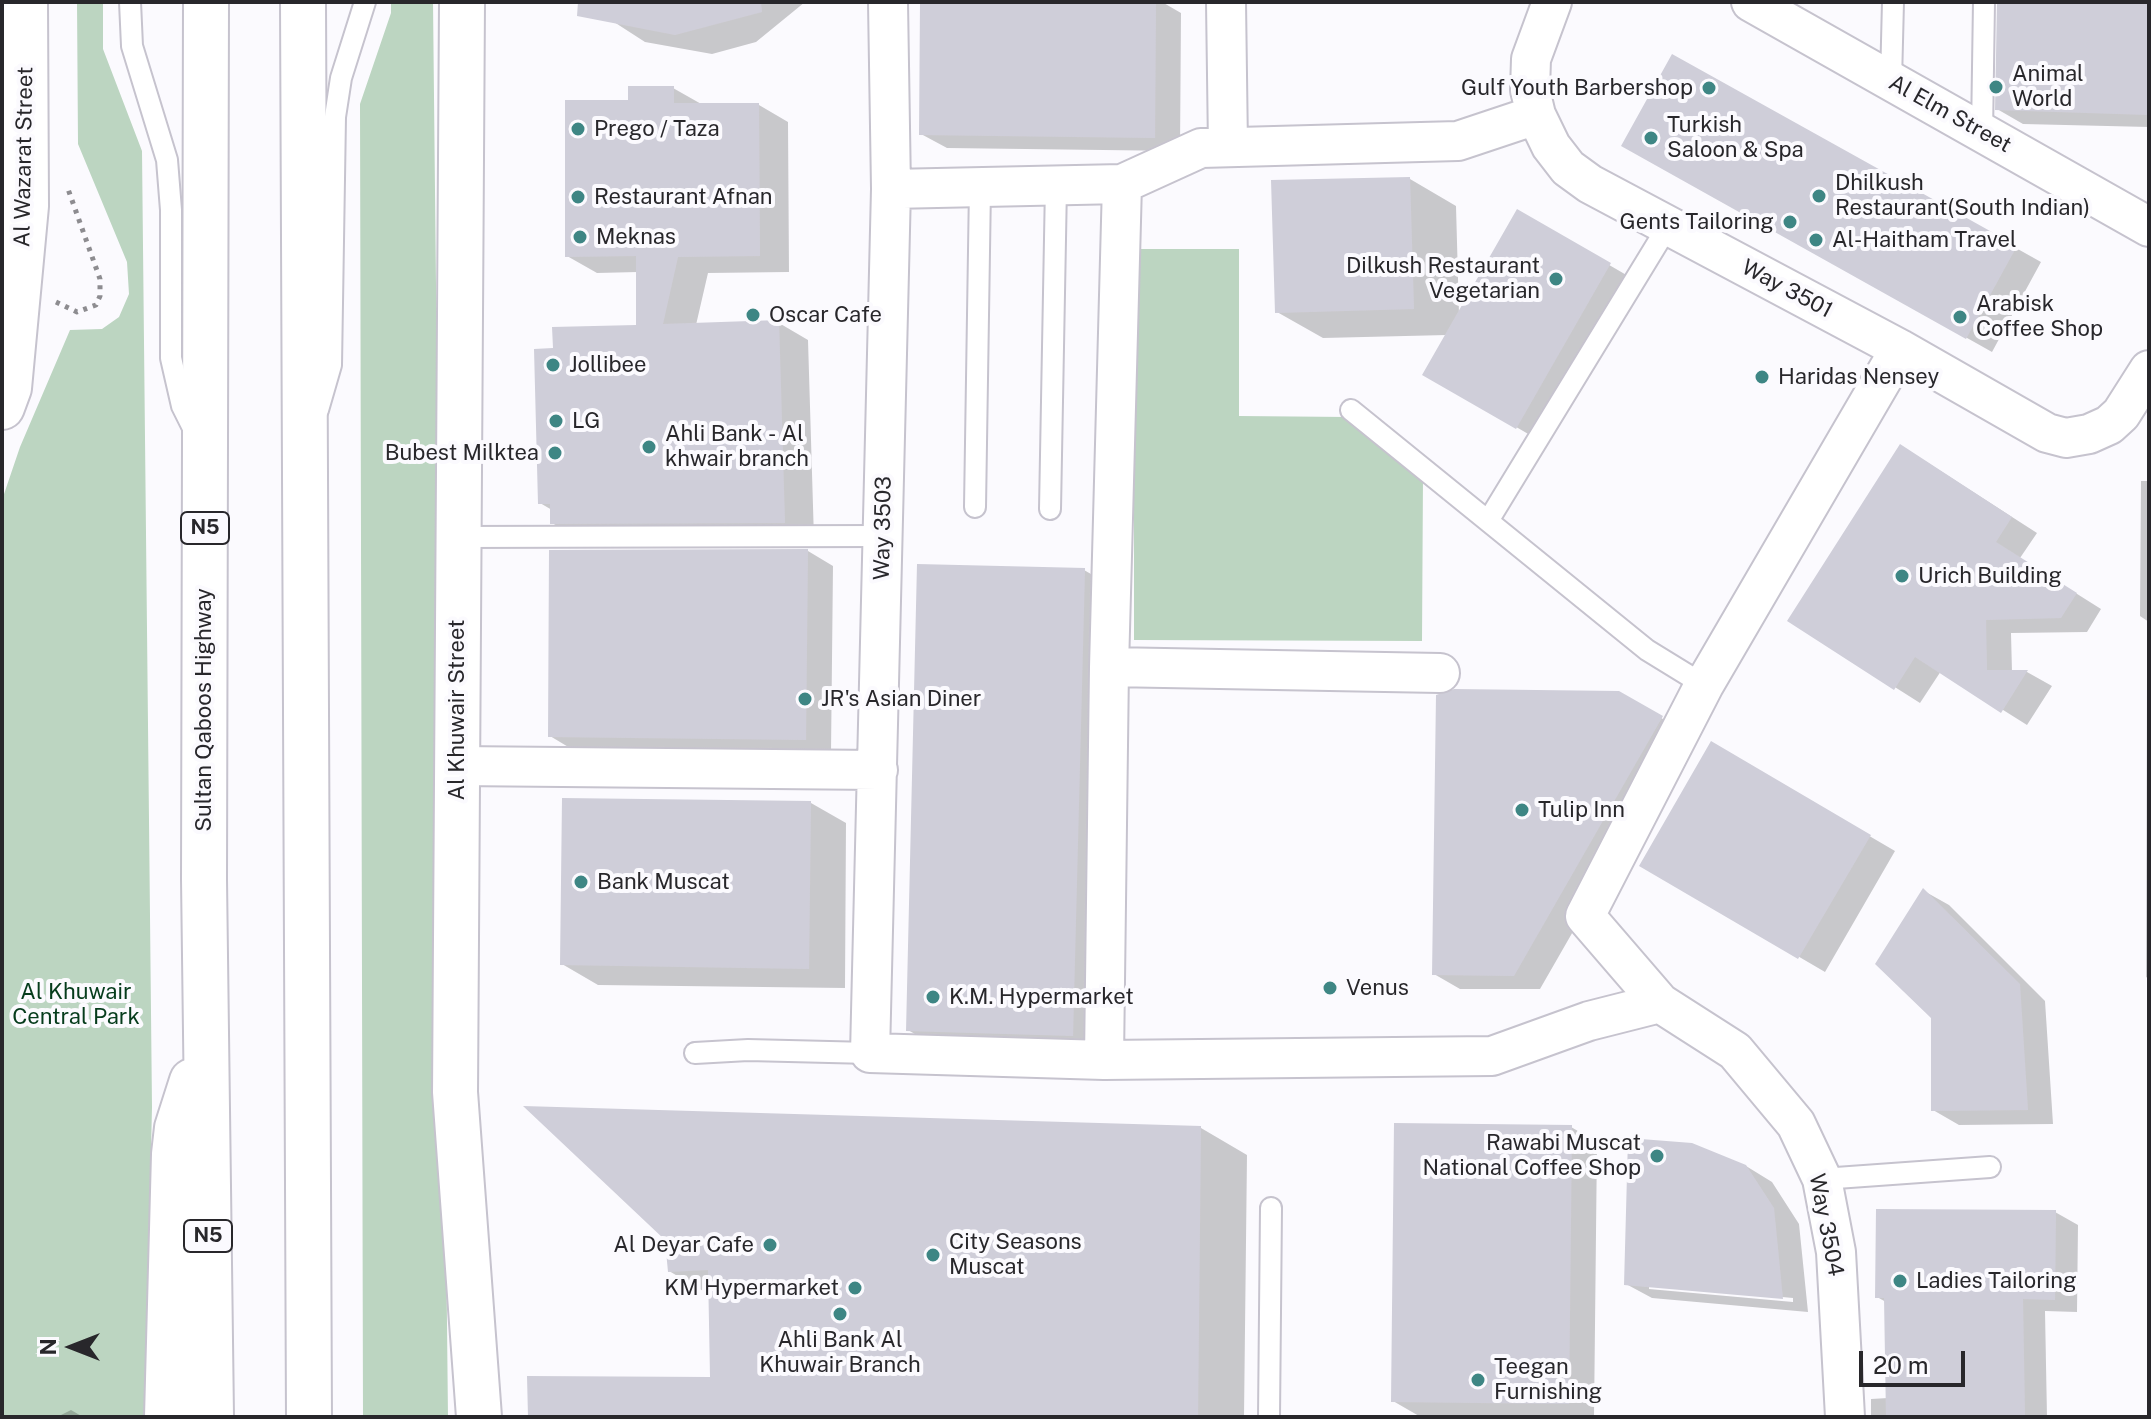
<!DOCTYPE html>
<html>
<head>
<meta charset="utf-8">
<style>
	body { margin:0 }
	#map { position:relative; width:2151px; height:1419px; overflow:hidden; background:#fbfafe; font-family:"Public Sans",sans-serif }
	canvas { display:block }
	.frame { position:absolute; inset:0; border:4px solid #28272b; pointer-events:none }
	.north { position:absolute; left:32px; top:1307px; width:80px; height:80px; -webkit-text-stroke:6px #fbfafe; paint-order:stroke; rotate:270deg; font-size:22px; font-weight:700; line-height:32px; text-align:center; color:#28272b }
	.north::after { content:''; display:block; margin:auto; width:28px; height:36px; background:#28272b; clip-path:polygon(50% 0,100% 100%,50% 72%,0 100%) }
	.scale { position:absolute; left:1859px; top:1351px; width:106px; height:36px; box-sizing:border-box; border:4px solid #28272b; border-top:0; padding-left:10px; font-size:24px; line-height:28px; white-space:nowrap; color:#28272b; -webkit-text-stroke:6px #fbfafe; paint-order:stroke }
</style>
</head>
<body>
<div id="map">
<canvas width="2151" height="1419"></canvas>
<div class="frame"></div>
<div class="north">N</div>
<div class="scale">20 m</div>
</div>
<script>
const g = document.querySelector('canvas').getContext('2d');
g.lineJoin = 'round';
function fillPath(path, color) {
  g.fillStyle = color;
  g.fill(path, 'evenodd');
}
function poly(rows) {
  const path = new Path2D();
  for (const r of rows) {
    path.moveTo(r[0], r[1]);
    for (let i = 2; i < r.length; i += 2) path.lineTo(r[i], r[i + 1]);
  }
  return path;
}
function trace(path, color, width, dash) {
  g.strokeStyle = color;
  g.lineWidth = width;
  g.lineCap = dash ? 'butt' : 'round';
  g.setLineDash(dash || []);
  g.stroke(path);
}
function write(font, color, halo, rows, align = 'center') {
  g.font = font + ' "Public Sans",sans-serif';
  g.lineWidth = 8;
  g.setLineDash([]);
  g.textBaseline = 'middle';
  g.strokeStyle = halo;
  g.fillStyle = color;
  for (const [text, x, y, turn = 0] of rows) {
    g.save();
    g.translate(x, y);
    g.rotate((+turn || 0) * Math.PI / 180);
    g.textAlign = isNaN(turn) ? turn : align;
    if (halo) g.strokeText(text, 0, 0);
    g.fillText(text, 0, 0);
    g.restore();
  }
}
const green = poly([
	[77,2,103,2,103,49,142,151,152,1107,145,1417,2,1417,2,500,20,447,70,330,102,329,119,317,129,294,127,262,78,144],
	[391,2,433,2,448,1417,363,1417,360,104,391,13],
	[1134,249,1239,249,1239,416,1348,417,1423,476,1422,641,1134,640]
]);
const shadow = poly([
	[583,2,805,2,756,42,712,54,645,42],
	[922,2,1162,2,1181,13,1180,151,947,148,921,134],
	[1997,2,2149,2,2149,127,2023,124,1997,109],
	[1673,56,2041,262,1992,352,1624,145],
	[673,88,703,105,759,105,788,122,789,272,708,273,696,325,779,323,808,340,814,539,581,540,552,523,552,510,540,503,555,350,638,327,638,272,597,273,567,256,630,102],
	[1410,179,1456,206,1459,314,1518,212,1635,280,1542,442,1425,374,1447,335,1323,338,1277,312],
	[1925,461,2037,533,2020,558,2101,609,2087,632,2011,633,2012,672,2027,672,2052,686,2027,725,1941,671,1920,703,1789,620],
	[2141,481,2149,481,2149,622,2140,616],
	[808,551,833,566,831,753,575,751,550,736],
	[1084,570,1110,585,1098,1049,934,1045,908,1030],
	[2147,672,2149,672,2149,979,2146,977],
	[1618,693,1687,733,1540,989,1460,989,1434,974],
	[1712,744,1895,851,1825,972,1642,865],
	[811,803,846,823,845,988,598,985,562,964],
	[1924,891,1949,905,2045,1001,2053,1124,1959,1125,1933,1110,1933,1017],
	[1571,1127,1597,1142,1594,1417,1419,1416,1393,1401],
	[1201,1128,1247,1155,1244,1417,530,1417,712,1379,710,1295,669,1271],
	[1746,1166,1772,1182,1799,1224,1808,1312,1652,1298,1626,1284],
	[1649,1285,1793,1298,1793,1302,1649,1289],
	[2055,1212,2078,1225,2077,1312,2045,1311,2047,1417,1871,1417,1871,1399,1888,1398,1886,1302,1877,1297],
	[71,1410,83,1417,57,1417]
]);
const building = poly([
	[578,2,761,2,762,12,675,35,577,16],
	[920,2,1156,2,1155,138,919,135],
	[1997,2,2149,2,2149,115,1995,110],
	[1672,54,2017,246,1966,339,1621,146],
	[628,86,674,86,674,103,759,103,760,256,678,257,663,324,779,320,785,523,550,524,550,504,538,504,534,349,553,348,552,327,636,325,636,256,565,257,565,100,628,100],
	[1410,177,1414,309,1275,313,1271,180],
	[1517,209,1611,263,1516,429,1422,375],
	[1900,444,2012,517,1996,542,2077,593,2061,618,1986,620,1987,670,2028,670,2001,713,1915,657,1894,690,1787,621],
	[808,549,806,740,548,737,549,550],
	[917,564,1085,568,1073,1036,906,1031],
	[1454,689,1619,691,1663,716,1514,976,1432,975,1436,695],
	[1711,741,1871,835,1798,959,1639,866],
	[562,798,811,801,809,969,560,965],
	[1923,888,2020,984,2028,1110,1931,1111,1931,1018,1875,964],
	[523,1106,1201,1126,1198,1417,528,1417,527,1376,710,1377,708,1270,668,1272,665,1240],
	[1394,1123,1572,1125,1569,1404,1391,1402],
	[1628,1138,1692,1143,1746,1165,1774,1208,1783,1299,1624,1285],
	[1876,1209,2056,1210,2055,1300,2023,1299,2025,1417,1886,1417,1884,1298,1875,1298]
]);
const path = poly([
	[56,302,77,312,96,305,100,296,100,279,68,189]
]);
const service = poly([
	[130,2,132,46,167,160,171,210,171,358,182,406,195,432],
	[1891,81,1893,2],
	[1982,133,1984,2],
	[318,410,331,365,335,117,341,78,365,2],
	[1351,410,1647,650,1704,685],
	[975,507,980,187],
	[1050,509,1056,185],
	[1488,521,1668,226],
	[458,537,883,536],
	[695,1053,748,1050,870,1053],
	[1822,1179,1990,1167],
	[1269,1417,1271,1208]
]);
const minor = poly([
	[888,2,891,189,870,1053,1104,1060,1492,1056,1589,1021,1660,1003],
	[1226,2,1228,147],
	[1552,2,1531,59,1530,90,1536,115,1551,146,1568,168,1590,184,1900,349,2047,433,2066,438,2089,434,2109,425,2121,414,2149,370],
	[1751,2,2149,227],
	[1122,184,1201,148,1458,141,1536,115],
	[891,189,1122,184,1109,667,1104,1060],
	[1109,667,1440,673],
	[457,766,878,770],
	[1845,1417,1836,1252,1822,1179,1796,1124,1735,1051,1660,1003,1585,916,1704,685,1900,349]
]);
const tertiary = poly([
	[462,2,455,1092,479,1417],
	[2,407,9,388,26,206,25,2]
]);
const trunk = poly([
	[206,2,204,879,211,1417],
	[303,2,309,1417],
	[167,1417,174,1154,177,1128,192,1081]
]);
const markers = [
	[1996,87,8,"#3e8684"],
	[1709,88,8,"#3e8684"],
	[578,129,8,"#3e8684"],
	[1651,138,8,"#3e8684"],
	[1819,196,8,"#3e8684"],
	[578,197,8,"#3e8684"],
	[1790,222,8,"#3e8684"],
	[580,237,8,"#3e8684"],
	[1816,240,8,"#3e8684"],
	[1556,279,8,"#3e8684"],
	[753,315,8,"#3e8684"],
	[1960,317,8,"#3e8684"],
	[553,365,8,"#3e8684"],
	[1762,377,8,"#3e8684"],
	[556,421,8,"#3e8684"],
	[649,447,8,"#3e8684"],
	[555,453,8,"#3e8684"],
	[1902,576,8,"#3e8684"],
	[805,699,8,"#3e8684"],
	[1522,810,8,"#3e8684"],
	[581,882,8,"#3e8684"],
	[1330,988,8,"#3e8684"],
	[933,997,8,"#3e8684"],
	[1657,1156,8,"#3e8684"],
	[770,1245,8,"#3e8684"],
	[933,1255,8,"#3e8684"],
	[1900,1281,8,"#3e8684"],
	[855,1288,8,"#3e8684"],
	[840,1314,8,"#3e8684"],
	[1478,1380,8,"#3e8684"]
];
const shields = [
	[205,528,48],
	[208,1236,48]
];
const shieldNames = [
	["N5",205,528],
	["N5",208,1236]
];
const poiNames = [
	["Animal",2012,74],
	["World",2012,99],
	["Gulf Youth Barbershop",1693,88,"right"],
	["Turkish",1667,125],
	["Saloon & Spa",1667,150],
	["Prego / Taza",594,129],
	["Dhilkush",1835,183],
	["Restaurant(South Indian)",1835,208],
	["Restaurant Afnan",594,197],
	["Gents Tailoring",1774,222,"right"],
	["Meknas",596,237],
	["Al-Haitham Travel",1832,240],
	["Dilkush Restaurant",1540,266,"right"],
	["Vegetarian",1540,291,"right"],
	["Arabisk",1976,304],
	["Coffee Shop",1976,329],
	["Oscar Cafe",769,315],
	["Jollibee",569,365],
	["Haridas Nensey",1778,377],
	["LG",572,421],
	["Ahli Bank - Al",665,434],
	["khwair branch",665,459],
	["Bubest Milktea",539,453,"right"],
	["Urich Building",1918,576],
	["JR's Asian Diner",821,699],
	["Tulip Inn",1538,810],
	["Bank Muscat",597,882],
	["Venus",1346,988],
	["K.M. Hypermarket",949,997],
	["Rawabi Muscat",1641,1143,"right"],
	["National Coffee Shop",1641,1168,"right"],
	["City Seasons",949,1242],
	["Muscat",949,1267],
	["Al Deyar Cafe",754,1245,"right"],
	["Ladies Tailoring",1916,1281],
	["KM Hypermarket",839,1288,"right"],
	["Ahli Bank Al",840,1340,"center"],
	["Khuwair Branch",840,1365,"center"],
	["Teegan",1494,1367],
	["Furnishing",1494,1392]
];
const streetNames = [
	["Al Elm Street",1950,114,29],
	["Al Wazarat Street",24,157,-89],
	["Way 3501",1787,289,28],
	["Way 3503",883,528,-89],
	["Sultan Qaboos Highway",204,710,-90],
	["Al Khuwair Street",457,710,-90],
	["Way 3504",1826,1225,79]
];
const parkNames = [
	["Al Khuwair",76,992],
	["Central Park",76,1017]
];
fillPath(green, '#bcd5c1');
fillPath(shadow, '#0003');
fillPath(building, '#cfced9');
trace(service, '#c6c3ce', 24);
trace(minor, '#c6c3ce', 42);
trace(tertiary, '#c6c3ce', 48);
trace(trunk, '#c6c3ce', 48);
trace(path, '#8d8c90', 5, [4, 6]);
trace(service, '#fff', 20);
trace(minor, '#fff', 38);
trace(tertiary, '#fff', 44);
trace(trunk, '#fff', 44);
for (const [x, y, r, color] of markers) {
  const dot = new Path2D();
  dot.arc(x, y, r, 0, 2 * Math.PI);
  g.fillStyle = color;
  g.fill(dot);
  trace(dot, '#fbfafe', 3);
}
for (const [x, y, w] of shields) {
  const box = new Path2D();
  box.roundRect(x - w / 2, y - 16, w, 32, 6);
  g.fillStyle = '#fbfafe';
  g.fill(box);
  trace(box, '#28272b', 2);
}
write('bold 20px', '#28272b', null, shieldNames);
write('22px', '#28272b', '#fbfafe', poiNames, 'left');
write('22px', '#28272b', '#fbfafe', streetNames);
write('22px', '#063c1c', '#fbfafe', parkNames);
</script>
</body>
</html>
